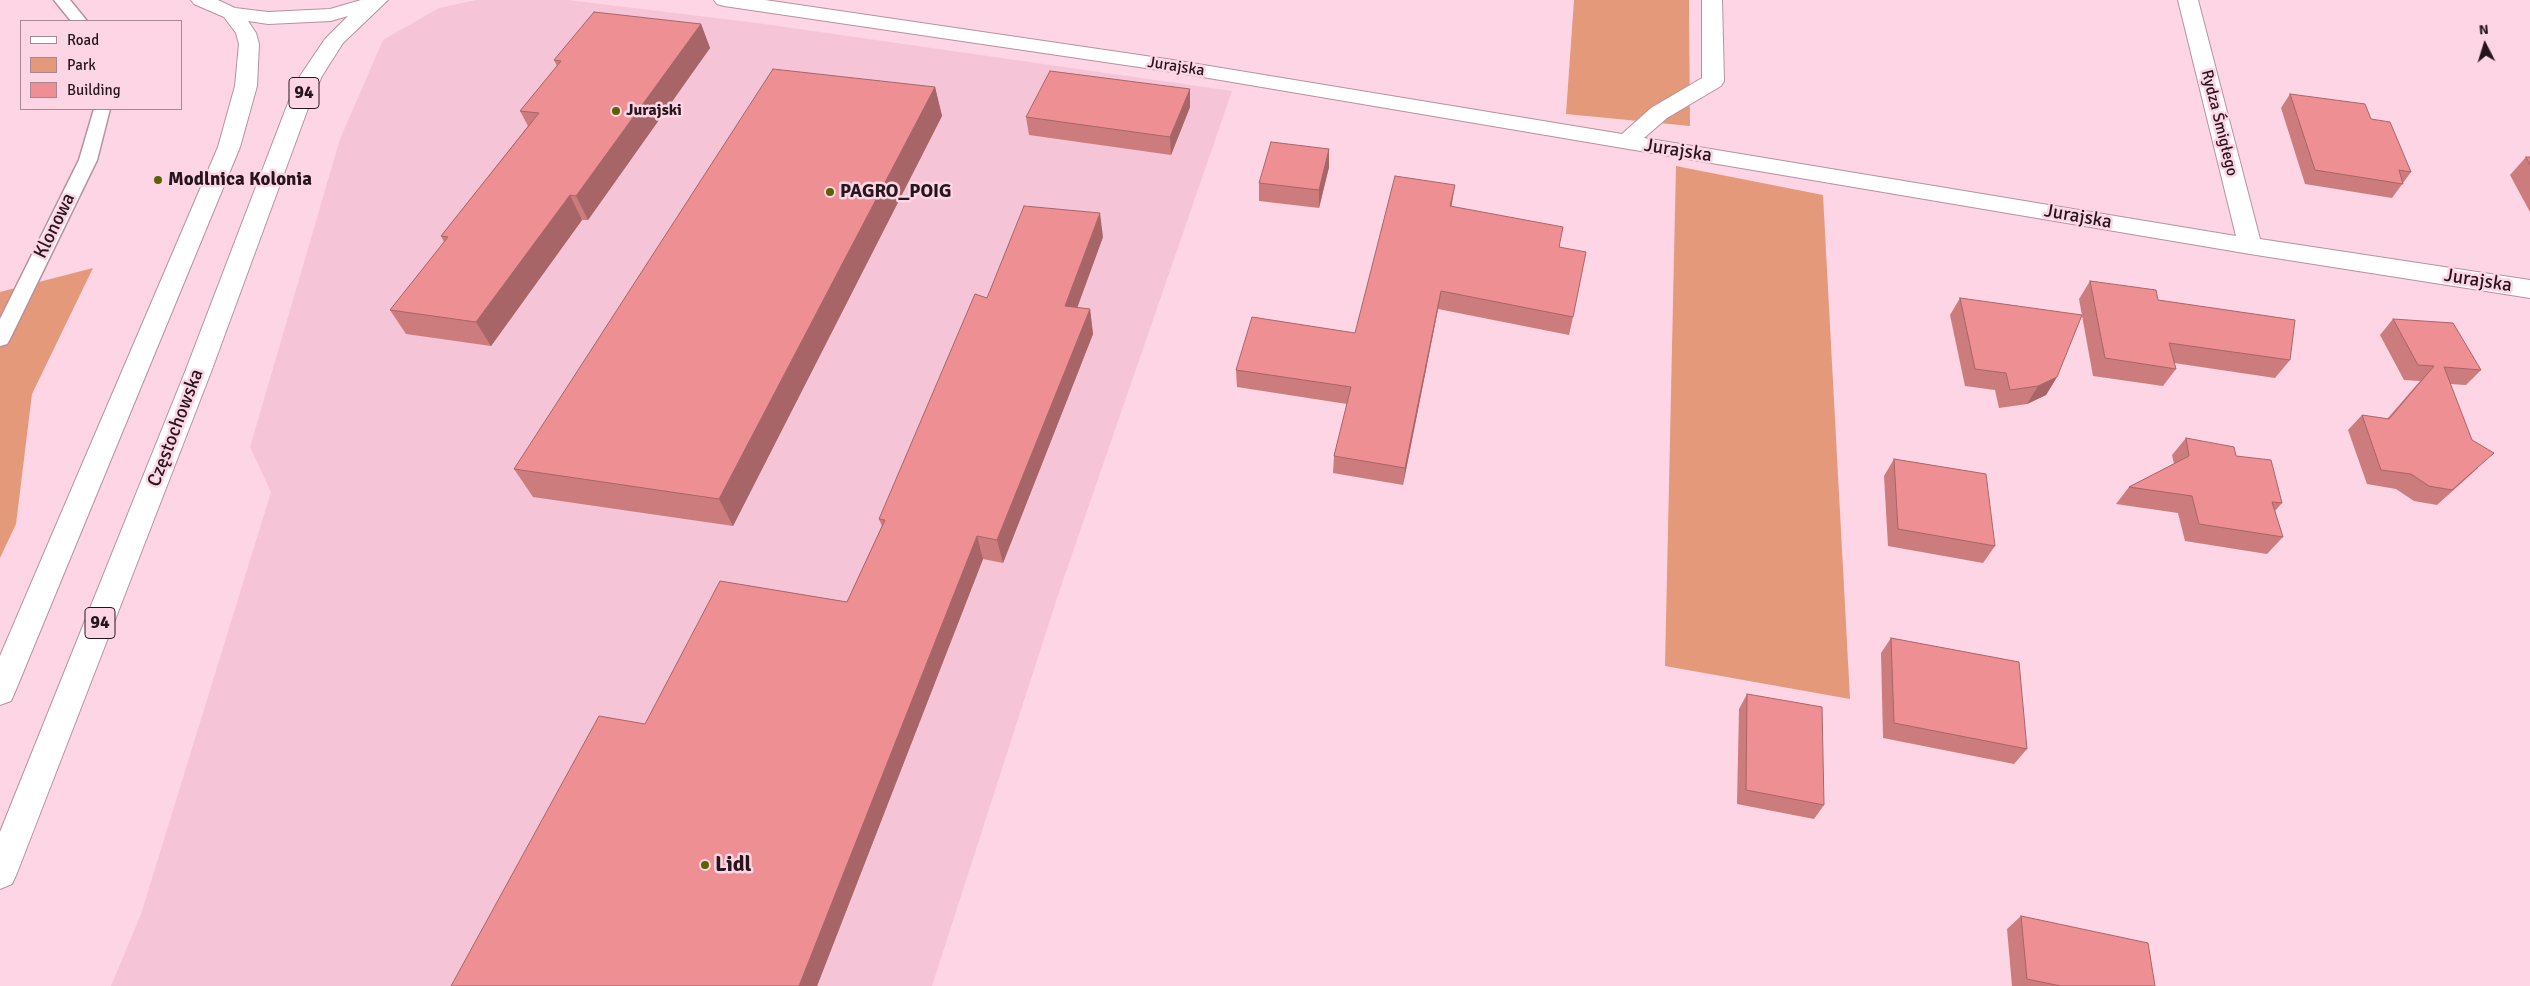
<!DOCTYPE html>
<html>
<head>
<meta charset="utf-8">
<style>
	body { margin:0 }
	#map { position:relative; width:2530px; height:986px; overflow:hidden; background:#fed5e4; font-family:Signika,sans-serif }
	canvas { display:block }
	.legend { position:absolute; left:20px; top:20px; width:162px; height:90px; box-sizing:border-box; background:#fed5e4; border:1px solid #a78994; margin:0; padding:6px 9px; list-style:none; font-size:15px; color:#24161c }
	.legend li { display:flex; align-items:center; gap:10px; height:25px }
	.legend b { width:25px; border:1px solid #a78994 }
	.north { position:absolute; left:2460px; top:20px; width:50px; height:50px; -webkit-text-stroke:4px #fed5e4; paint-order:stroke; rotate:355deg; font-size:14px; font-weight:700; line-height:20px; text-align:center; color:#24161c }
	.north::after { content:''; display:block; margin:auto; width:18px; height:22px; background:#24161c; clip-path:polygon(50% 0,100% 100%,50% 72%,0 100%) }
</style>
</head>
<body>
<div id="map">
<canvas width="2530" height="986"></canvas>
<ul class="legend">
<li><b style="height:6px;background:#fff"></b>Road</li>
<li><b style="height:14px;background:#e5997b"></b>Park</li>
<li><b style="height:14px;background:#ee9093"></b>Building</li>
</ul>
<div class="north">N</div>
</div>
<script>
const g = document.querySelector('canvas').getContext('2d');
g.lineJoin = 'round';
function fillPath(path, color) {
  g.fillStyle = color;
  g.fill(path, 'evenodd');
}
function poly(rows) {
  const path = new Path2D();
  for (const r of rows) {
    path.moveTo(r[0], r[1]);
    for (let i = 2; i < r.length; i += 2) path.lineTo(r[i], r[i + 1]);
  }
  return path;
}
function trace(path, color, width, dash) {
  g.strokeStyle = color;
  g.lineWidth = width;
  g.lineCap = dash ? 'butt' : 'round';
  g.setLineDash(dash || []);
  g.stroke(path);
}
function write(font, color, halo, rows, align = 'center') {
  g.font = font + ' Signika,sans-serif';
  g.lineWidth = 5;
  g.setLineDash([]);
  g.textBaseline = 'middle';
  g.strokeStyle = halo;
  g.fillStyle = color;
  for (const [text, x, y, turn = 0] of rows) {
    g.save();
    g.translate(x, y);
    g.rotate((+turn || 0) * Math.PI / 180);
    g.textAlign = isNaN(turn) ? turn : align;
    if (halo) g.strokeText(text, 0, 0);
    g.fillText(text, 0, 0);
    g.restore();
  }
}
const built = poly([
	[476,0,568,0,757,23,1232,91,1058,595,932,986,111,986,141,914,271,492,250,447,340,139,383,40,439,8]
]);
const green = poly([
	[1574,0,1689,0,1690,126,1566,114],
	[1676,166,1823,195,1850,699,1665,666],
	[93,268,32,394,16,524,0,558,0,292]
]);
const lane = poly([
	[54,0,70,0,87,21,71,21,54,0],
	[94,109,110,109,97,160,10,339,7,344,0,346,0,319,79,160,94,109]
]);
const street = poly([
	[714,0,765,0,1173,60,1622,134,1651,108,1702,78,1702,0,1722,0,1724,81,1721,86,1667,118,1644,138,2236,236,2178,0,2198,0,2260,239,2530,280,2530,298,2250,254,1173,72,724,6,717,4,714,0]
]);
const primary = poly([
	[191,0,218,0,235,8,268,12,330,9,361,0,388,0,343,43,322,76,310,103,211,372,17,873,12,884,0,889,0,832,185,372,288,103,300,76,325,39,348,16,331,21,268,24,248,21,256,33,259,44,257,86,240,147,15,692,11,701,0,705,0,656,218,147,235,86,239,44,236,33,224,17,194,4,191,0]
]);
const wall = poly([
	[701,24,710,48,588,220,582,220,491,346,406,334,390,310,444,242,441,236,528,126,520,111,557,66,554,60],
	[935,87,942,116,733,526,533,497,514,469],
	[1190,89,1190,107,1171,155,1029,135,1026,117],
	[2290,94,2371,119,2411,172,2392,198,2305,184,2281,108],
	[1329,149,1329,167,1319,208,1259,201,1259,183],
	[2526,157,2530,157,2530,212,2510,175],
	[1452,206,1559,247,1573,317,1569,335,1438,309,1403,485,1333,473,1334,456,1347,404,1237,387,1236,370,1355,333],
	[1103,237,1077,308,1090,309,1093,334,1003,563,983,559,817,986,451,986,645,724,847,602,882,526,879,519],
	[2090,281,2290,360,2275,378,2174,363,2176,369,2163,386,2093,376,2079,299],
	[1960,298,2057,377,2046,395,2027,404,1999,408,1995,390,1965,386,1950,315],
	[2393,319,2481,370,2466,385,2450,384,2478,468,2437,505,2414,501,2396,489,2367,484,2348,430,2362,415,2387,419,2420,381,2404,380,2380,335],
	[2186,438,2236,456,2282,503,2275,511,2283,537,2267,554,2185,541,2178,513,2116,504,2129,487,2174,464,2172,455],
	[1894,459,1995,546,1983,563,1888,546,1884,476],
	[1891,638,2027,749,2014,764,1883,738,1881,653],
	[1747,694,1824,805,1814,819,1737,804,1739,709],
	[2021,916,2155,986,2012,986,2007,929]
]);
const shadedWall = poly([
	[701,24,710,48,588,220,576,196],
	[935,87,942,116,733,526,719,499],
	[1190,89,1190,107,1171,155,1170,137],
	[1329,149,1329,167,1319,208,1319,190],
	[1455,185,1452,203,1448,224,1450,206],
	[570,195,582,220,491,346,476,322],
	[1100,213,1103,237,1069,330,1065,306],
	[1441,291,1438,309,1403,485,1405,468],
	[1090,309,1093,334,1003,563,997,540],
	[2057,377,2046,395,2027,404,2038,386],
	[977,536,983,559,817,986,799,986]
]);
const building = poly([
	[594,12,701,24,576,196,570,195,476,322,390,310,448,237,441,236,539,113,520,111,561,61,554,60,594,12],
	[773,69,935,87,719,499,514,469,773,69],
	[1050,71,1190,89,1170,137,1026,117,1050,71],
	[2290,94,2365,104,2371,119,2390,122,2411,172,2399,170,2403,184,2315,170,2290,94],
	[1271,142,1329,149,1319,190,1259,183,1271,142],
	[2526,157,2530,157,2530,165,2526,157],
	[1395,176,1455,185,1450,206,1563,227,1559,247,1586,252,1573,317,1441,291,1405,468,1334,456,1351,387,1236,370,1252,317,1355,333,1395,176],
	[1024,206,1100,213,1065,306,1090,309,997,540,977,536,799,986,451,986,599,716,645,724,720,581,847,602,885,520,879,519,975,294,987,298,1024,206],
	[2090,281,2156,290,2158,300,2295,320,2290,360,2169,343,2176,369,2105,358,2090,281],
	[1960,298,2082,315,2057,377,2038,386,2010,390,2006,373,1975,369,1960,298],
	[2393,319,2453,323,2481,370,2444,367,2472,440,2494,453,2452,490,2429,486,2411,474,2381,470,2362,415,2389,419,2434,366,2418,365,2393,319],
	[2186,438,2234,447,2236,456,2271,460,2282,503,2272,502,2283,537,2199,524,2192,496,2129,487,2189,456,2186,438],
	[1894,459,1986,474,1995,546,1898,529,1894,459],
	[1891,638,2019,662,2027,749,1894,723,1891,638],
	[1747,694,1822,707,1824,805,1746,790,1747,694],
	[2021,916,2148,943,2155,986,2061,986,2027,979,2021,916]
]);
const markers = [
	[616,111,5,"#5b6300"],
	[158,180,5,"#5b6300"],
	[830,192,5,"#5b6300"],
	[705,865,5,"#5b6300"]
];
const farStreetnames = [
	["Jurajska",1176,67,9],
	["Rydza Śmigłego",2219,123,76]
];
const farPoinames = [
	["Jurajski",626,111]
];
const shields = [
	[304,93,30],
	[100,623,30]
];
const shieldNames = [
	["94",304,93],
	["94",100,623]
];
const streetNames = [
	["Jurajska",1678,151,9],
	["Jurajska",2078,217,10],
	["Klonowa",55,226,-64],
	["Jurajska",2478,281,9],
	["Częstochowska",176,428,-69]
];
const poiNames = [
	["Modlnica Kolonia",168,180],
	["PAGRO_POIG",840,192]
];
const nearPoinames = [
	["Lidl",715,865]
];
fillPath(built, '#f5c5d7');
fillPath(green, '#e5997b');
trace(lane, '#b7919f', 3);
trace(street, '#b7919f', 2);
trace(primary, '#b7919f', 2);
fillPath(lane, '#fff');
fillPath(street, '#fff');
fillPath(primary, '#fff');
fillPath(wall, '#cd7c7e');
fillPath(shadedWall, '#a76567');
fillPath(building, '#ee9093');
trace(building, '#a76567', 1);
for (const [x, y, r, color] of markers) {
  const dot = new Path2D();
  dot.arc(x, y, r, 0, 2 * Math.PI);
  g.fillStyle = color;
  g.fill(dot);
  trace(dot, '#fed5e4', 2);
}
write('16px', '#24161c', '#fed5e4', farStreetnames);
write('bold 16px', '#24161c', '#fed5e4', farPoinames, 'left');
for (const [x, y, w] of shields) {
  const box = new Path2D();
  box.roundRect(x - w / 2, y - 15.5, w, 31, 4);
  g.fillStyle = '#fed5e4';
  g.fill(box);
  trace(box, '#24161c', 1);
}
write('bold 18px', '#24161c', null, shieldNames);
write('19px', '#24161c', '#fed5e4', streetNames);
write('bold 19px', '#24161c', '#fed5e4', poiNames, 'left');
write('bold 22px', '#24161c', '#fed5e4', nearPoinames, 'left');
</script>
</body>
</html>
